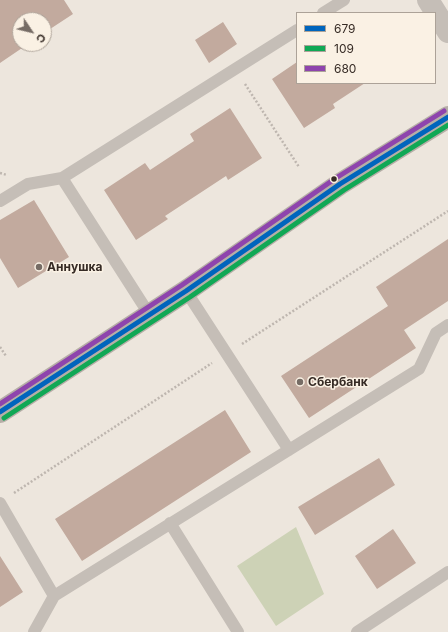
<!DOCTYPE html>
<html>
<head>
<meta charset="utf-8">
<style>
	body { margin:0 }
	#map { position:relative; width:448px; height:632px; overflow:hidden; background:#ede6dd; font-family:Inter,sans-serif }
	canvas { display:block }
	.legend { position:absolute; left:296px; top:12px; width:140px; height:72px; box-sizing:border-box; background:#faf1e4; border:1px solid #aca298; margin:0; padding:5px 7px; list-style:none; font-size:12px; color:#362b25 }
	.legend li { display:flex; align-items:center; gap:8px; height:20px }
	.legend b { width:20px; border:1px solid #aca298 }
	.north { position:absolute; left:12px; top:12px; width:40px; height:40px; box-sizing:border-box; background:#faf1e4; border:1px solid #aca298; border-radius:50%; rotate:125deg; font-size:11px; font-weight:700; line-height:16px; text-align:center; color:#362b25 }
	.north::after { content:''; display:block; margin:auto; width:14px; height:18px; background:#766c65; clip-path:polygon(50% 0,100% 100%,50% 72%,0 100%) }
</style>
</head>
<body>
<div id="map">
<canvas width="448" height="632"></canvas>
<ul class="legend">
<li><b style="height:5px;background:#0065bd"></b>679</li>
<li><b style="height:5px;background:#10a855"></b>109</li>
<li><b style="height:5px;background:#8e44ad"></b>680</li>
</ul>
<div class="north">С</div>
</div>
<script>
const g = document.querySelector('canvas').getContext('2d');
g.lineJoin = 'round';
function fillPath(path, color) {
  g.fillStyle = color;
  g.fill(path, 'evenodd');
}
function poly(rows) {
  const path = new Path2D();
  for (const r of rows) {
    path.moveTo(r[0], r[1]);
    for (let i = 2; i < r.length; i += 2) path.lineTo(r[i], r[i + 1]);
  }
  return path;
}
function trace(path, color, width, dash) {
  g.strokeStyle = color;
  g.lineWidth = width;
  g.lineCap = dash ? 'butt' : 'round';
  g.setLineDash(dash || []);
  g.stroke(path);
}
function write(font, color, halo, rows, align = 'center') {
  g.font = font + ' Inter,sans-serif';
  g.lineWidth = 3;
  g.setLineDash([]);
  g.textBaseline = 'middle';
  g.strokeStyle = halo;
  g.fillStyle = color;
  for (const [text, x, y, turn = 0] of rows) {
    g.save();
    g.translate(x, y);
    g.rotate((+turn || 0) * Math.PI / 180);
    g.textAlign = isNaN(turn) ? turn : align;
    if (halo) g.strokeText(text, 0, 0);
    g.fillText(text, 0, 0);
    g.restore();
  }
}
const green = poly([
	[296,527,324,594,276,626,237,566]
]);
const building = poly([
	[0,0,64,0,73,14,44,33,44,20,20,20,20,44,28,44,0,63],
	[223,22,237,44,209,63,195,40],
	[297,62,297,83,365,83,333,104,335,108,304,128,272,79],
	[230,108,262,158,228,180,226,176,165,216,168,219,136,240,104,190,145,163,150,170,194,141,190,134],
	[34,200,69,257,18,288,0,258,0,220],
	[448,239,448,301,404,330,416,348,309,418,281,376,388,306,376,287],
	[225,410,251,452,82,561,55,519],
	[379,458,395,485,315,535,298,507],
	[393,529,416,563,377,589,355,556],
	[0,556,23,592,0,607]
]);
const path = poly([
	[245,84,299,167],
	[0,173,7,175],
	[242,344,448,211],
	[0,347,6,356],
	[14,493,212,363]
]);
const lane = poly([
	[323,13,344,0],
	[62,178,149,314],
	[0,201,28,184,62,178,297,30],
	[186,291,289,450],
	[0,503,54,596],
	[170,523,238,632],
	[34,632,54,596,419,369,436,333,448,325],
	[357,632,448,572]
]);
const street = poly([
	[428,0,448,32]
]);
const secondary = poly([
	[0,412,186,291,340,184,448,117]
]);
const bus1 = poly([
	[0,412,186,291,340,184,448,117]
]);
const bus2 = poly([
	[4,418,190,297,344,190,448,125]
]);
const bus3 = poly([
	[0,404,182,285,336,178,444,111]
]);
const markers = [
	[334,179,3.5,"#362b25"],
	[39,267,4,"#766c65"],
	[300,382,4,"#766c65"]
];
const poiNames = [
	["Аннушка",47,267],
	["Сбербанк",308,382]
];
fillPath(green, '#cdd2b6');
fillPath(building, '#c2aa9e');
trace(path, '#beb6af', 2.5, [2, 2]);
trace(lane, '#c5beb7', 12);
trace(street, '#c5beb7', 22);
trace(secondary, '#b6aea7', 22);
trace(bus1, '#0065bd', 5);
trace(bus2, '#10a855', 5);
trace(bus3, '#8e44ad', 5);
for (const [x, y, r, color] of markers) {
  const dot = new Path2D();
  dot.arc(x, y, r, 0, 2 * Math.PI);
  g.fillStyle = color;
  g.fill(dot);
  trace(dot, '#faf1e4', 1.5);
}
write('bold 12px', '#362b25', '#faf1e4', poiNames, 'left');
</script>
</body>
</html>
